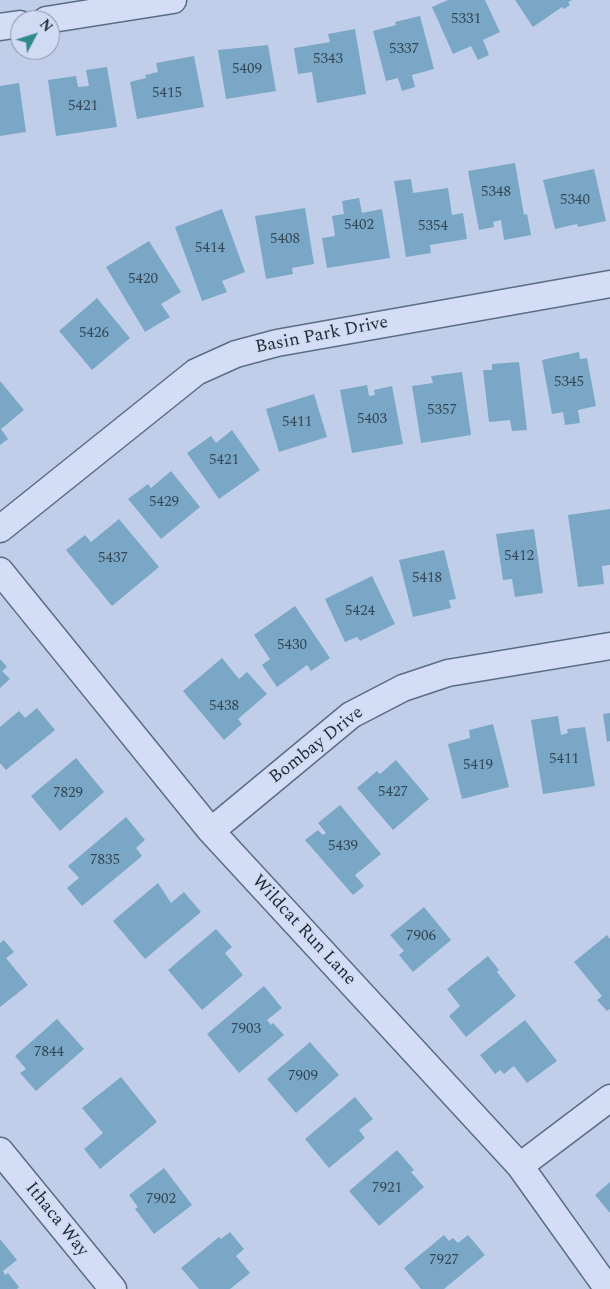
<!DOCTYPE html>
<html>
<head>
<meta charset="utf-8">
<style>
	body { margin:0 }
	#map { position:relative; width:610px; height:1289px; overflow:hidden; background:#c1ceea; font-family:Spectral,serif }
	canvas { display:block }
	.north { position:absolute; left:10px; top:10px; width:50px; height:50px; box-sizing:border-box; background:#d0daf2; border:1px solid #8893a6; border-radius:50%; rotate:50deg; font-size:14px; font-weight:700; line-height:20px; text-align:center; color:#1d2933 }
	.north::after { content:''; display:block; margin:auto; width:18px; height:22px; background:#2f8c8a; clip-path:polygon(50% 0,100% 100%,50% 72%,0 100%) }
</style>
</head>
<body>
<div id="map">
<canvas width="610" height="1289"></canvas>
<div class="north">N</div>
</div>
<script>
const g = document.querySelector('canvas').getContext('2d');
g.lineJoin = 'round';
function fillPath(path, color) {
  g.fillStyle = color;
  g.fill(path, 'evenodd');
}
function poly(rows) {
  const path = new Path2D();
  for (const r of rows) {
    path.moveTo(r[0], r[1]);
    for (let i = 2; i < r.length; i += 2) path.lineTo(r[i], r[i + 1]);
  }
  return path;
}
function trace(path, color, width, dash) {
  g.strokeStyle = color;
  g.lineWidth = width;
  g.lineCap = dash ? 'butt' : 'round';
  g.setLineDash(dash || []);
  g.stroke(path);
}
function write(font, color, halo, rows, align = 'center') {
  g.font = font + ' Spectral,serif';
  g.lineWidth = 4;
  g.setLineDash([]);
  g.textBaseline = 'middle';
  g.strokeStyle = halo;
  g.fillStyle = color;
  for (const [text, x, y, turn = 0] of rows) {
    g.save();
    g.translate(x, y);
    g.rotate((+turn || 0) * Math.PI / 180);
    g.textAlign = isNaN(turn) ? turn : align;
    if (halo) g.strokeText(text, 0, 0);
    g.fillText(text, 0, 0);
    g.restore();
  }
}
const building = poly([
	[448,0,485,0,500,32,483,40,489,55,478,60,471,46,453,54,432,7],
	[515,0,572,0,568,2,570,5,564,9,562,7,533,27],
	[420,16,434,69,412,75,415,87,402,91,398,78,386,81,373,31,396,25,395,22],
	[355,29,366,94,317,103,312,72,298,74,294,48,330,42,328,34],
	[268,45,276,91,226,99,218,50],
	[194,56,204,107,137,119,130,82,146,78,145,75,158,72,156,63],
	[107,67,117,127,56,136,48,80,76,76,78,87,89,86,86,70],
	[19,83,26,132,0,136,0,86],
	[515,163,524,215,527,214,531,235,504,240,501,220,493,222,494,227,479,230,468,171],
	[594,169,606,221,578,227,577,224,555,229,543,180],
	[411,179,413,193,448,188,452,215,463,213,467,239,430,245,431,253,406,257,394,181],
	[359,198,362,213,382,209,390,258,327,268,322,238,335,236,332,216,344,214,342,201],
	[305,208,314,264,292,268,293,274,266,279,255,216],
	[222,209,245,272,222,281,227,292,202,301,175,227],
	[149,241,181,292,161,304,170,317,145,332,106,267],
	[97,298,130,338,92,370,59,331],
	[579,352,580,359,587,358,596,406,578,410,580,423,565,425,563,412,552,414,542,360],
	[519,362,527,430,512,431,510,420,489,422,483,370,492,370,492,364],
	[462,372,471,435,421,443,412,386,433,383,431,376],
	[0,381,24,410,1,429,8,439,0,445],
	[367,385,369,396,375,395,374,390,392,386,403,444,352,453,340,390],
	[314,394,327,437,279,452,266,409],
	[232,430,260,470,219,499,187,453,211,436,216,443],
	[171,471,200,507,161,539,128,499,148,484,151,488],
	[610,509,610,565,602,566,604,584,578,587,568,515],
	[119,519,159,567,112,606,66,550,85,535,91,542],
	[534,529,543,593,515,597,512,579,503,580,496,534],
	[444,550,456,599,449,600,451,608,413,617,399,560],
	[372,576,395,624,360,641,357,637,345,642,325,599],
	[295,606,330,658,311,671,307,665,277,687,262,665,270,659,254,635],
	[222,658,239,679,247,672,267,694,238,719,242,724,224,740,183,691],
	[0,659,7,667,2,671,10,679,0,688],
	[37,708,55,730,6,770,0,763,0,727,19,711,25,718],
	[610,713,610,741,607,742,603,714],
	[558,716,561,735,568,733,567,729,585,727,595,786,543,794,531,720],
	[493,724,509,787,462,799,448,744,470,738,469,730],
	[76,758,104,792,60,831,31,796],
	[396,760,429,799,393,830,357,788,377,771,380,774],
	[340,805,381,854,355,875,364,886,353,895,305,840,318,830,323,835,326,833,318,823],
	[126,817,145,840,136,848,142,856,82,906,67,888,79,878,68,866],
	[158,883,171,903,184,892,201,912,145,959,113,921],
	[424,907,451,940,413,972,399,955,404,951,390,935],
	[216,929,232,947,225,953,243,975,202,1010,168,970],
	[607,935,610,939,610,1009,607,1011,597,1000,602,996,574,962],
	[4,940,14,952,6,958,28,985,0,1007,0,943],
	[488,956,499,970,497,972,516,996,466,1037,449,1016,460,1006,447,989],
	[264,986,282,1008,267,1020,271,1025,273,1023,284,1035,239,1073,207,1034],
	[57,1019,84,1049,36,1091,20,1073,26,1069,15,1056],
	[525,1020,557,1061,527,1083,514,1066,504,1074,500,1070,495,1074,480,1055],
	[310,1042,339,1075,296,1113,267,1079],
	[121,1077,157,1122,100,1169,84,1149,103,1133,82,1108],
	[355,1097,373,1119,359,1130,365,1138,329,1168,305,1139],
	[397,1150,414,1170,411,1172,424,1187,379,1226,349,1191],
	[164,1168,192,1205,154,1234,135,1209,138,1207,129,1195],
	[610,1182,610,1213,595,1195],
	[230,1232,244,1249,236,1256,250,1273,230,1289,199,1289,181,1268,219,1237,221,1239],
	[444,1235,449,1241,453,1238,458,1243,468,1235,485,1255,444,1289,421,1289,404,1268],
	[0,1239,17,1260,3,1271,5,1275,8,1273,19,1287,17,1289,0,1289]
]);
const minor = poly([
	[46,20,173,0],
	[0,27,20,24],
	[0,529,196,372,236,354,277,343,610,284],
	[0,571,211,831,520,1166,608,1289],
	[211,831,351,715,403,688,448,673,610,646],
	[0,1151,113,1289],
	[520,1166,610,1098]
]);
const numberNames = [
	["5331",466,20],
	["5337",404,50],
	["5343",328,60],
	["5409",247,70],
	["5415",167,94],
	["5421",83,107],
	["5348",496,193],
	["5340",575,201],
	["5402",359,226],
	["5354",433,227],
	["5408",285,240],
	["5414",210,249],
	["5420",143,280],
	["5426",94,334],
	["5345",569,383],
	["5357",442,411],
	["5403",372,420],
	["5411",297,423],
	["5421",224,461],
	["5429",164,503],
	["5412",519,557],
	["5437",113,559],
	["5418",427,579],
	["5424",360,612],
	["5430",292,646],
	["5438",224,707],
	["5411",564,760],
	["5419",478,766],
	["5427",393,793],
	["7829",68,794],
	["5439",343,847],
	["7835",105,861],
	["7906",421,937],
	["7903",246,1030],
	["7844",49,1053],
	["7909",303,1077],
	["7921",387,1189],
	["7902",161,1200],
	["7927",444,1261]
];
const streetNames = [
	["Basin Park Drive",322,336,-11],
	["Bombay Drive",317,746,-38],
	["Wildcat Run Lane",303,931,47],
	["Ithaca Way",56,1220,51]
];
fillPath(building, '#7aa7c5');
trace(minor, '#5a6d82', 29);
trace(minor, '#d3def6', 26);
write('15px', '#344858', null, numberNames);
write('18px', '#1d2933', '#d0daf2', streetNames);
</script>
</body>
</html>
